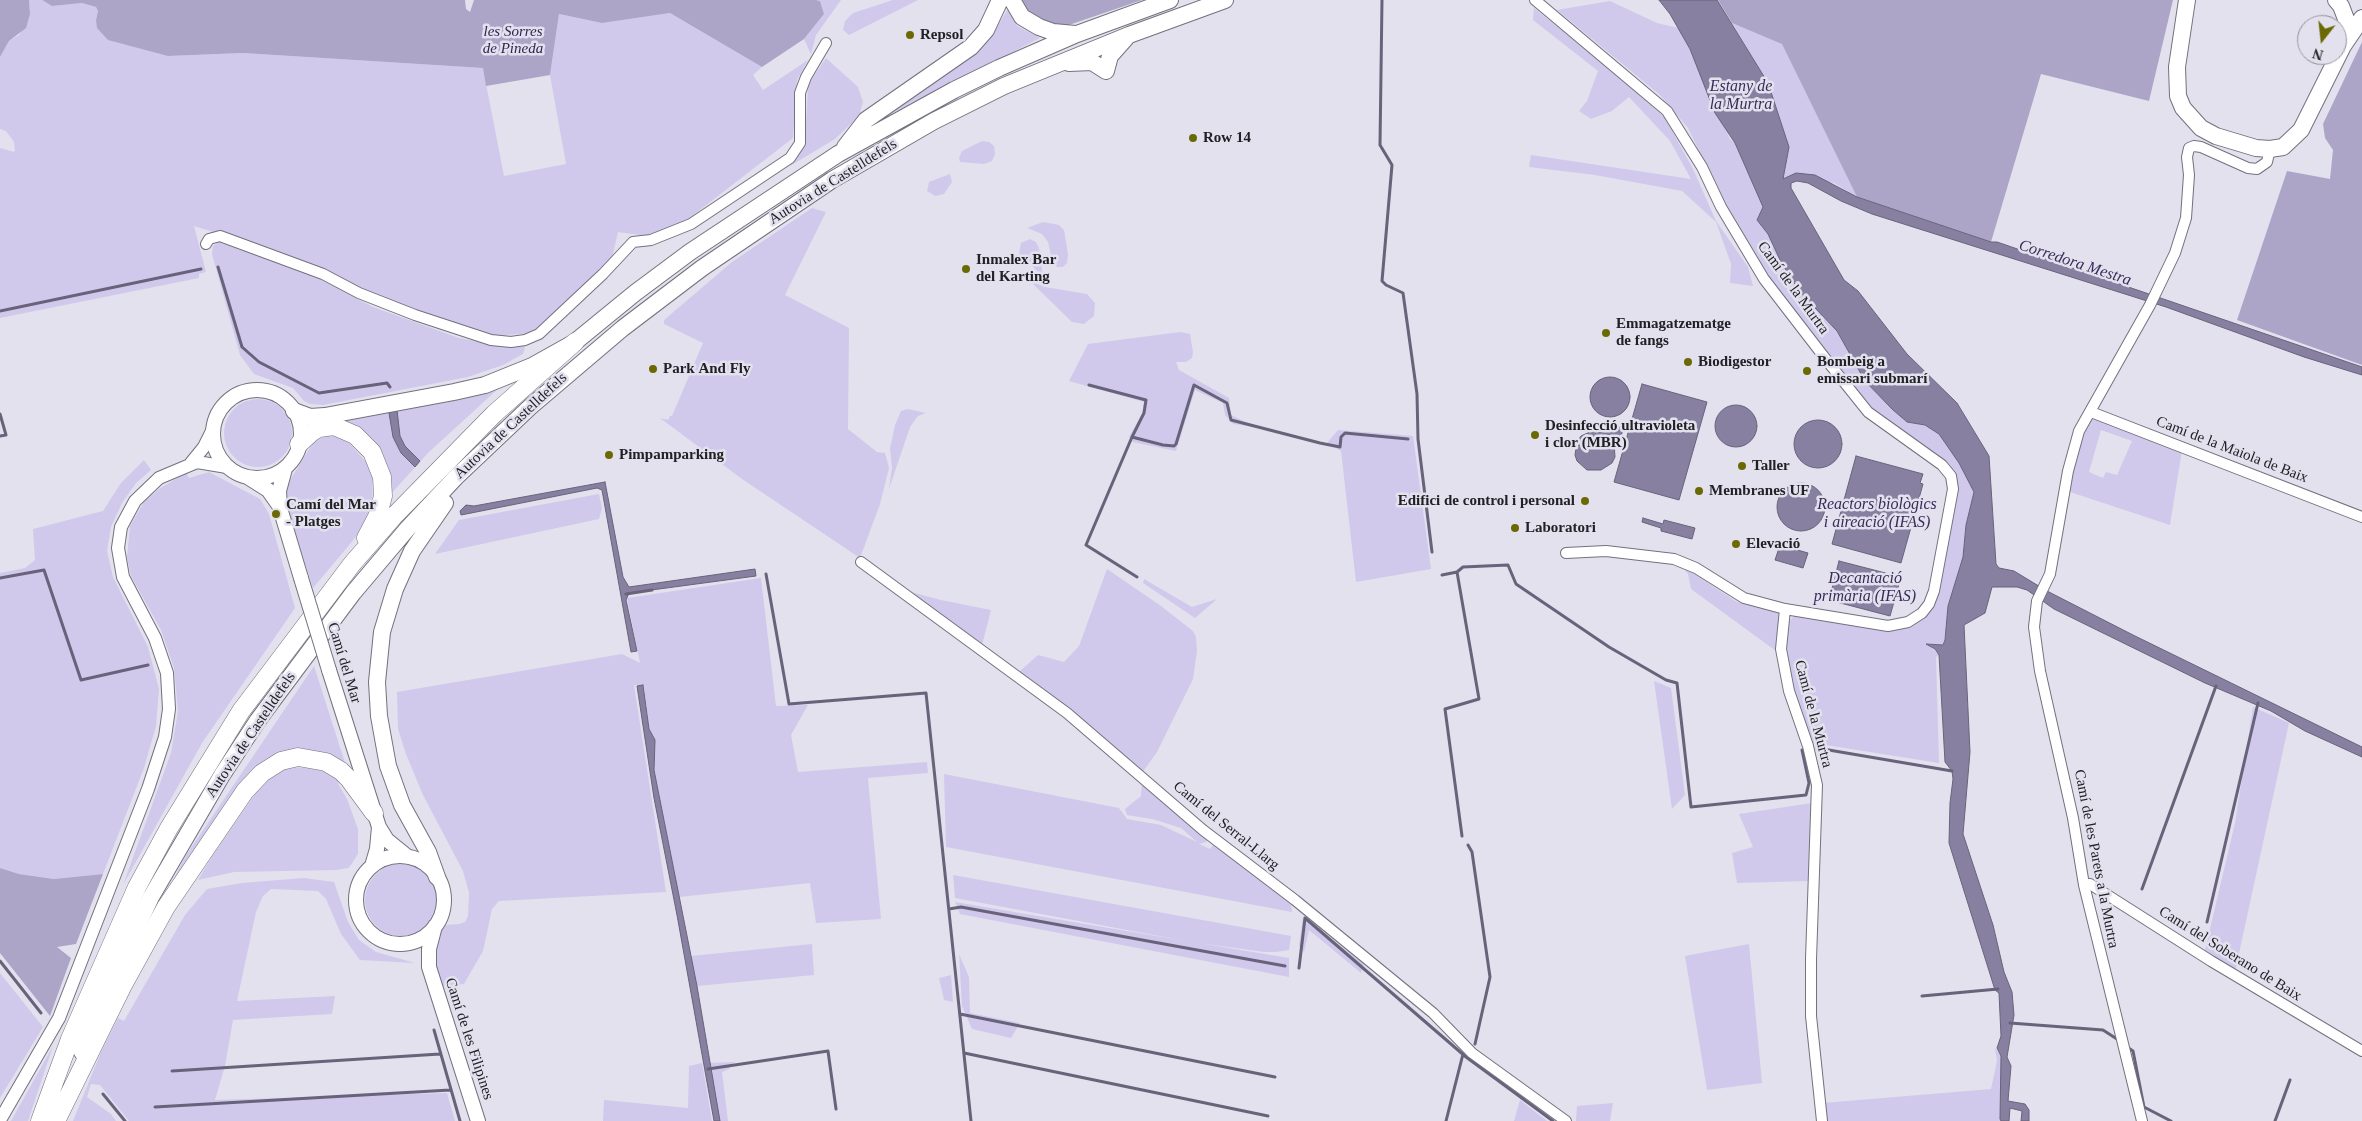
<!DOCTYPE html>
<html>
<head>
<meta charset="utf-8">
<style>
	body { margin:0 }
	#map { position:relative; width:2362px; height:1121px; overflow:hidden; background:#e3e1ee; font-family:Georgia,serif }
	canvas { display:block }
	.north { position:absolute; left:2297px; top:15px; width:50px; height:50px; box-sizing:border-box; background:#e3e1ee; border:1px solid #95949e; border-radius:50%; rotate:196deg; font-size:14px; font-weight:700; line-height:20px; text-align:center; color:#212025 }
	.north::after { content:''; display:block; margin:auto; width:18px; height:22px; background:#6a6904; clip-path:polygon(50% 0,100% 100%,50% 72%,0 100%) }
</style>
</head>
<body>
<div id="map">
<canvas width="2362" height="1121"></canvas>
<div class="north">N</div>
</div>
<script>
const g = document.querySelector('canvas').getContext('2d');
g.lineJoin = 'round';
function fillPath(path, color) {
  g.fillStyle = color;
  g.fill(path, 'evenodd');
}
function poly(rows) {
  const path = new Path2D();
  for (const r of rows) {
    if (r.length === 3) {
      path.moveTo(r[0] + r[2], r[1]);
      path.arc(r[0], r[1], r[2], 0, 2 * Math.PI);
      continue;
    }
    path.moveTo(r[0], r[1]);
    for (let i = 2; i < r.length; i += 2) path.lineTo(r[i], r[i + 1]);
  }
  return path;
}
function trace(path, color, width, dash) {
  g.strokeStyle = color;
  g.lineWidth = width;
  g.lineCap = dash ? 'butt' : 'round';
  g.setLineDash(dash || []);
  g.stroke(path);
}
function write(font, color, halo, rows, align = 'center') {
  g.font = font + ' Georgia,serif';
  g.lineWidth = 5;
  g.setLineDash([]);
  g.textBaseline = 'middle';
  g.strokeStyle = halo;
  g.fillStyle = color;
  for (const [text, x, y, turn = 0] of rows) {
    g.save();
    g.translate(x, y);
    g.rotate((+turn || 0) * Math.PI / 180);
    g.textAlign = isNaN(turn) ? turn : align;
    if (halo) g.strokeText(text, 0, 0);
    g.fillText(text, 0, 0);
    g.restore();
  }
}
const green = poly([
	[29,0,42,0,52,6,82,3,96,7,98,11,96,20,168,56,243,53,483,68,504,176,566,164,550,75,559,14,602,23,670,13,762,67,753,75,763,90,808,60,797,80,793,138,683,223,647,236,618,232,612,258,534,333,491,336,363,292,312,266,278,252,194,226,206,272,199,274,199,278,0,318,0,148,14,152,15,150,14,142,6,131,0,129,0,57,9,41,19,35,30,14],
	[816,0,841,0,816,35,811,54,804,39,824,14,820,1],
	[893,0,918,0,849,35,843,30,845,21,853,13],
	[1610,1,1657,23,1678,28,1690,49,1730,139,1735,143,1763,207,1757,220,1768,234,1781,262,1800,292,1837,331,1865,381,1906,422,1925,425,1939,434,1959,463,1974,492,1966,525,1963,557,1948,606,1945,640,1943,645,1928,644,1939,655,1936,657,1939,763,1813,743,1795,694,1787,659,1786,630,1790,620,1796,614,1896,630,1922,620,1934,604,1955,478,1871,412,1777,289,1729,213,1688,128,1660,95,1557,10],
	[1534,8,1610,69,1665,118,1693,169,1716,221,1748,267,1753,286,1730,283,1731,264,1716,222,1682,191,1595,175,1529,167,1531,155,1691,179,1670,141,1629,97,1612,111,1591,119,1579,111,1587,101,1598,71,1533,20],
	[1008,9,1017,26,1040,38,874,122,992,35],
	[1732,23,1782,43,1857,197,1834,183,1796,173,1783,179,1789,147,1768,83],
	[826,58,858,87,863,102,859,116,835,139,790,166,805,144,808,85],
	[982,141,989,142,994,146,995,154,992,161,984,164,960,162,959,158,962,151],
	[950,174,952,182,944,194,935,196,927,191,929,182],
	[812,208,826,212,785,295,849,328,848,429,877,452,885,453,889,468,880,504,860,558,742,479,660,418,668,420,670,416,672,416,703,343,664,324,664,320,732,262],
	[1043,222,1059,225,1064,230,1068,254,1067,263,1063,267,1057,267,1053,264,1048,242,1042,234,1027,228],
	[1030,239,1036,242,1039,248,1043,277,1019,253,1021,243],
	[218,242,314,276,373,307,459,338,499,345,526,344,523,354,503,365,468,377,323,405,310,404,304,401,293,388,254,374,240,355,212,254,213,246],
	[1030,281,1045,287,1087,294,1095,303,1094,316,1084,324,1072,322],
	[1180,332,1190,334,1193,352,1192,358,1186,362,1176,362,1179,370,1229,398,1231,415,1256,427,1233,424,1225,415,1223,403,1195,390,1176,451,1133,442,1129,437,1142,414,1144,402,1069,381,1088,344],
	[499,388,429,452,388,497,375,444,364,432,335,420],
	[258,433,34],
	[908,409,926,413,918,416,910,427,889,489,892,467,890,448,895,425,901,411],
	[2094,418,2182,450,2170,525,2070,492,2072,473,2084,426],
	[2101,430,2132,441,2117,475,2106,472,2103,478,2089,472],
	[1338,430,1413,436,1431,569,1356,582,1341,451,1327,443],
	[335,435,349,443,367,463,373,478,372,503,365,526,313,588,285,501,287,485,313,443,323,437],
	[144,460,151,470,136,483,122,503,111,527,107,551,113,577,148,647,159,689,156,726,144,768,103,874,54,879,19,874,0,868,0,573,25,568,35,560,33,529,103,511,121,483],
	[209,472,260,499,269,514,295,608,202,743,123,885,171,753,178,711,174,668,161,630,131,576,127,557,130,526,144,502,159,489,186,473,189,478],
	[599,494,602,508,599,519,435,554,459,520],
	[1682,566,1737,602,1781,613,1776,651,1691,589,1688,574],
	[1107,569,1161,606,1193,631,1196,637,1197,651,1193,679,1157,752,1142,773,1019,672,1038,655,1064,662,1079,646],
	[761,578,776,706,808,705,791,735,798,772,927,762,928,773,868,778,881,919,816,923,810,883,679,897,654,770,644,686,634,685,666,892,499,901,492,909,483,951,464,984,442,986,433,958,438,937,445,925,459,924,465,922,468,916,469,893,463,871,423,795,406,754,398,729,397,692,622,654,640,663,627,598],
	[1144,579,1192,607,1217,599,1195,618,1143,583],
	[907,591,941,600,991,610,982,645],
	[314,666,346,766,280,755,141,939,187,854],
	[1654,681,1671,688,1685,795,1672,809],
	[2253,707,2289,723,2235,972,2204,954,2235,823],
	[289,767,309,768,328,772,340,779,338,784,347,799,358,829,358,854,351,865,348,868,336,870,234,872,198,880,213,855,266,778],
	[944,774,1119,808,1127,819,1161,825,1197,842,1181,828,1152,819,1127,815,1125,809,1141,796,1142,782,1209,837,1206,842,1199,844,1210,849,1215,843,1291,903,1292,912,946,847],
	[1812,803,1810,881,1737,883,1732,853,1753,847,1739,814],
	[401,900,36],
	[953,875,1291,936,1289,950,1276,952,1264,952,1199,943,1289,958,1289,977,960,914,955,902,1186,941,955,898],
	[304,878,334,882,348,922,359,940,376,952,415,963,360,960,341,934,326,899,318,891,271,889,263,896,256,912,237,1001,335,996,332,1014,233,1020,225,1066,215,1100,447,1093,455,1121,129,1121,100,1085,91,1084,87,1097,111,1114,116,1121,73,1121,101,1052,118,1018,124,1021,185,915,207,889,242,883],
	[1303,917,1364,964,1361,973,1309,930,1304,952,1299,946],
	[812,944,814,975,697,986,691,956],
	[1749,944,1762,1083,1707,1090,1685,956],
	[959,954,969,977,970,1013,1020,1023,1011,1038,972,1029,962,1006],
	[0,973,43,1027,0,1098],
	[951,975,953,1002,944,1000,939,978],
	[53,1046,28,1121,11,1121],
	[1995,1048,2001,1056,2001,1121,1826,1121,1823,1103,1991,1089,1997,1061],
	[735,1062,729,1069,722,1072,728,1121,719,1121,709,1063],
	[702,1063,712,1121,603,1121,604,1100,688,1108,689,1066],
	[1520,1100,1547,1121,1514,1121],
	[1613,1103,1610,1121,1576,1121,1577,1106]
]);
const forest = poly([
	[0,0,29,0,30,14,26,28,9,41,0,57],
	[42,0,465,0,466,9,470,12,474,0,816,0,820,1,824,14,804,39,762,67,670,13,602,23,559,14,550,75,486,86,483,68,243,53,168,56,108,40,97,28,96,20,98,11,96,7,82,3,52,6],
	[1019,0,1142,0,1066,26,1046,24,1029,15],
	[1718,0,2173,0,2149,101,2041,74,1991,242,1857,197,1782,44,1732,23],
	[2362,42,2362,365,2237,320,2287,171,2330,179,2333,150,2325,138,2323,124],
	[0,868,19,874,54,879,103,874,76,944,57,947,71,958,50,1016,0,953]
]);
const water = poly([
	[1659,0,1717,0,1768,83,1789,147,1783,179,1796,173,1815,175,1857,197,1991,242,1997,242,2362,367,2362,375,2304,357,2166,307,1872,214,1841,201,1808,183,1797,181,1791,183,1791,188,1844,280,1858,291,1907,354,1957,403,1989,456,1996,564,1999,568,2014,571,2047,591,2133,635,2362,747,2362,757,2305,731,2271,711,2205,683,2054,609,2027,590,2017,587,1992,587,1985,613,1964,625,1970,752,1963,834,1993,925,2004,972,2012,992,2014,1015,2007,1057,2011,1066,2008,1101,2025,1104,2029,1110,2029,1121,2021,1121,2022,1111,2010,1108,2009,1121,2001,1121,2000,1119,2001,1056,1997,1048,2001,1036,1999,993,1995,990,1949,843,1950,803,1953,779,1952,771,1945,762,1939,655,1935,649,1926,644,1943,645,1945,640,1948,606,1963,557,1966,525,1974,492,1959,463,1939,434,1925,425,1907,422,1892,409,1865,381,1837,331,1800,292,1781,262,1768,234,1757,220,1763,207,1735,143,1715,113,1690,49,1670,14,1659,0],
	[1610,397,20],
	[1642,384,1707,402,1679,500,1614,482,1642,384],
	[1736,426,21],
	[397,410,400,436,405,446,420,461,415,467,401,453,393,437,389,413,397,410],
	[1818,444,24],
	[1608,424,1623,428,1621,438,1607,434,1614,443,1615,457,1612,463,1601,470,1587,470,1577,461,1575,455,1577,442,1581,436,1592,431,1606,433,1608,424],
	[1856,456,1923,474,1920,483,1923,484,1901,563,1832,544,1856,456],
	[605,482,623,577,629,587,755,569,756,576,629,593,626,600,637,651,631,652,602,490,597,488,461,515,460,511,466,505,474,506,605,482],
	[1801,507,24],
	[1643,518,1663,524,1664,520,1695,528,1692,539,1661,531,1661,528,1642,522,1643,518],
	[1780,545,1808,553,1803,568,1775,560,1780,545],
	[1839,561,1901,577,1890,616,1829,600,1839,561],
	[643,685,649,729,655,740,654,770,697,986,720,1121,714,1121,677,915,654,798,637,686,643,685]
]);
const stream = poly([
	[1382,0,1380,145,1392,165,1382,281,1386,285,1403,293,1417,394,1418,439,1432,552],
	[218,267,242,347,259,362,319,393,387,383,390,387],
	[0,311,201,269],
	[1089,385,1146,400,1144,413,1132,437,1163,445,1174,446,1176,444,1194,385,1227,403,1231,420,1320,443,1340,447,1341,437,1345,433,1408,439],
	[0,414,6,435,0,436],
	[1132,437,1086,545,1137,577],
	[1457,572,1479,699,1445,709,1462,836],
	[766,574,789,704,926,693,971,1121],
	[1442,575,1457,572,1463,567,1508,565,1516,584,1609,647,1666,680,1677,683,1691,807,1806,795,1809,783,1802,750],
	[0,578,44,570,81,680,148,665],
	[626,594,652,590],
	[1817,748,1952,771],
	[1468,845,1472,852,1490,977,1475,1044],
	[2142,889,2216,686],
	[949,909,961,907,1285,966],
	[2207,922,2258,703],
	[0,961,41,1013],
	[1299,968,1305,918,1466,1057,1553,1121],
	[1922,996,1998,989],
	[960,1014,1275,1077],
	[2010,1023,2103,1030,2120,1041],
	[434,1030,460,1121],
	[2127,1047,2133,1051,2144,1107,2171,1121],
	[964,1053,1268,1116],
	[708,1069,828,1051,836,1109],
	[172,1071,440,1054],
	[103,1094,125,1121],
	[155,1107,450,1090],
	[1446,1121,1463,1054],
	[2275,1121,2290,1080]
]);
const minor = poly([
	[1535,0,1667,111,1702,167,1721,207,1764,279,1828,362,1868,412,1942,465,1951,476,1953,489,1934,591,1929,604,1922,613,1908,622,1888,626,1785,609,1781,649,1789,691,1808,746,1817,785,1811,959,1811,1016,1822,1121],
	[206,244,209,239,220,236,323,274,359,293,415,315,491,340,511,342,525,340,539,334,603,274,633,242,651,240,691,224,790,158,800,143,800,93,806,77,826,43],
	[2091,412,2362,517],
	[1566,553,1606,551,1674,559,1696,568,1744,598,1785,609],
	[861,562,1067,713,1203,830,1295,900,1433,1013,1472,1053,1566,1121],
	[2084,885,2090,884,2211,961,2362,1051],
	[2142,1121,2084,885,2073,818,2040,671,2034,627,2037,601,2050,574,2068,471,2079,431,2150,305,2175,253,2186,218,2189,175,2187,157,2189,148,2194,146,2201,147,2248,168,2257,169,2267,162,2270,149]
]);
const tertiary = poly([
	[191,463,204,447,213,429],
	[0,1120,59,1018,148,789,165,737,169,709,167,673,155,638,123,577,118,548,121,527,135,501,159,478,197,462,227,467]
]);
const secondary = poly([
	[257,434,44],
	[285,469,279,491,280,508,301,578],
	[249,478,268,490,280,507],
	[329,670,379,827,387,840,408,857],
	[400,900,44],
	[372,866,377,849,379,827],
	[435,926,429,949,429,967,478,1121]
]);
const trunk = poly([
	[1012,0,1022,17,1039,27,1053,32,1075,34],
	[2187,0,2177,67,2178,96,2183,108,2201,128,2216,136,2256,148,2270,149,2283,147,2301,130,2343,46,2362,18],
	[2336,0,2341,6,2346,19,2344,42],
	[1069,63,1092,62,1106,71,1110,56,1126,38],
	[845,147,866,120,971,47,986,30,1000,0],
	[294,411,310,417,325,416,454,392,485,385,532,366,575,342,635,293,690,252,838,154,954,90,999,68,1077,34,1170,0],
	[437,877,428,852,402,805,388,766,379,716,377,682,382,632,395,589,412,551,445,503],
	[82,1052,125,952,151,897,222,775,258,720,353,593,408,528,456,477,530,407,623,328,702,268,832,180,934,121,1004,86,1129,35,1225,0]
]);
const motorway = poly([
	[299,444,312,432,319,428,334,426,355,435,372,452,382,477,383,496,378,515,366,538],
	[40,1121,70,1039,137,887,169,828,241,711,352,564,393,517,494,414,575,342],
	[56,1121,122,987,166,907,245,791,262,773,281,761,298,757,326,762,341,771,349,779,374,813]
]);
const secondaryBridge = poly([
	[301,578,329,670]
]);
const markers = [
	[910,35,5,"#6a6904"],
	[1193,138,5,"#6a6904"],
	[966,269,5,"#6a6904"],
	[1606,333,5,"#6a6904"],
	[1688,362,5,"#6a6904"],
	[653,369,5,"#6a6904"],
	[1807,371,5,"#6a6904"],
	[1535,435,5,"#6a6904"],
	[609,455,5,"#6a6904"],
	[1742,466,5,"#6a6904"],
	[1699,491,5,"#6a6904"],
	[1585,501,5,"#6a6904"],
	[276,514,5,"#6a6904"],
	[1515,528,5,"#6a6904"],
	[1736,544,5,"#6a6904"]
];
const parkNames = [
	["les Sorres",513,32],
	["de Pineda",513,49]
];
const poiNames = [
	["Repsol",920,35],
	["Row 14",1203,138],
	["Inmalex Bar",976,260],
	["del Karting",976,277],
	["Emmagatzematge",1616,324],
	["de fangs",1616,341],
	["Biodigestor",1698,362],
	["Bombeig a",1817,362],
	["emissari submarí",1817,379],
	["Park And Fly",663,369],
	["Desinfecció ultravioleta",1545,426],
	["i clor (MBR)",1545,443],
	["Pimpamparking",619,455],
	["Taller",1752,466],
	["Membranes UF",1709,491],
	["Edifici de control i personal",1575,501,"right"],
	["Camí del Mar",286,505],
	["- Platges",286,522],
	["Laboratori",1525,528],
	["Elevació",1746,544]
];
const streetNames = [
	["Autovia de Castelldefels",833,182,-32],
	["Camí de la Murtra",1793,288,54],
	["Autovia de Castelldefels",511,426,-43],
	["Camí de la Maiola de Baix",2232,450,21],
	["Camí del Mar",344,663,73],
	["Camí de la Murtra",1813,714,75],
	["Autovia de Castelldefels",251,735,-56],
	["Camí del Serral-Llarg",1226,826,39],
	["Camí de les Parets a la Murtra",2096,859,79],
	["Camí del Soberano de Baix",2230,954,32],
	["Camí de les Filipines",469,1039,72]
];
const waterNames = [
	["Estany de",1741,87],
	["la Murtra",1741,105],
	["Corredora Mestra",2075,263,18],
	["Reactors biològics",1877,505],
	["i aireació (IFAS)",1877,523],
	["Decantació",1865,579],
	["primària (IFAS)",1865,597]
];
fillPath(green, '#d0c9eb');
fillPath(forest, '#aca5c7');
fillPath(water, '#8780a0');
trace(water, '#68637b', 1);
trace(stream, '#68637b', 3);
trace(minor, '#73717c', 12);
trace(tertiary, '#73717c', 14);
trace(secondary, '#73717c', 16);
trace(trunk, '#73717c', 18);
trace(motorway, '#73717c', 19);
trace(minor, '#fff', 10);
trace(tertiary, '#fff', 12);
trace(secondary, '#fff', 14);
trace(trunk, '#fff', 16);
trace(motorway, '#fff', 18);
trace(secondaryBridge, '#73717c', 16, []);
trace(secondaryBridge, '#fff', 14);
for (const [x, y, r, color] of markers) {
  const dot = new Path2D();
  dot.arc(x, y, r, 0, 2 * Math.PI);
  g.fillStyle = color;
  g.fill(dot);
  trace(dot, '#e3e1ee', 2);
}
write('italic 15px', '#312451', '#e3e1ee', parkNames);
write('bold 15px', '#212025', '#e3e1ee', poiNames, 'left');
write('15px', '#212025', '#e3e1ee', streetNames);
write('italic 16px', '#392c5a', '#e3e1ee', waterNames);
</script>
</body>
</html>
